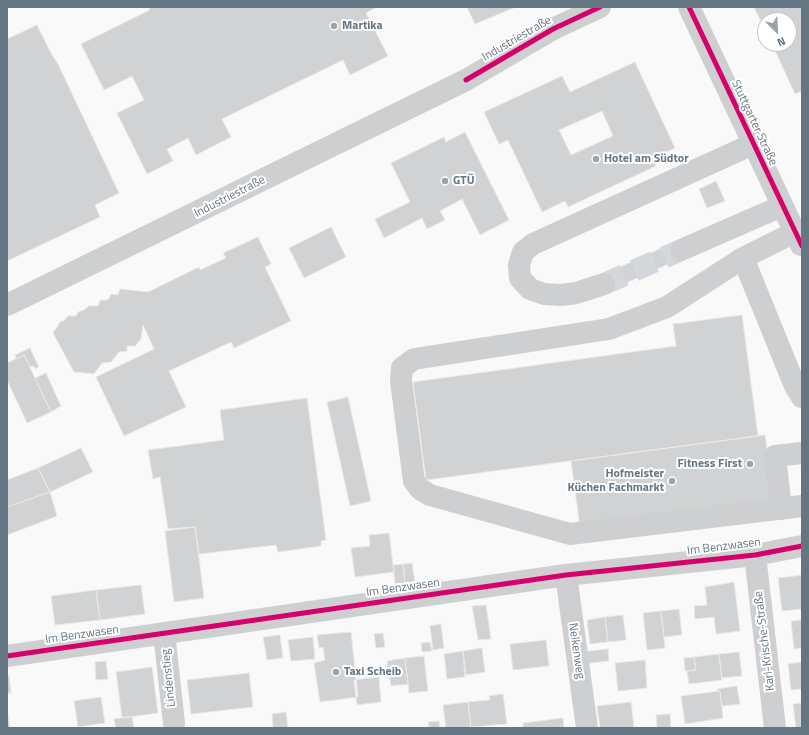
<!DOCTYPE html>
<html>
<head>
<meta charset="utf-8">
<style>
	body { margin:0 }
	#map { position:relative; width:809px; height:735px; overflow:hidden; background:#f9f9f9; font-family:"Titillium Web",sans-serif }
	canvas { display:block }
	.frame { position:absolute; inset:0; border:8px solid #657683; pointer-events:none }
	.north { position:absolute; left:757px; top:12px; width:40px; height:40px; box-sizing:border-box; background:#fff; border:1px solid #c1c8cd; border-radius:50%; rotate:156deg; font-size:11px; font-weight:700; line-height:16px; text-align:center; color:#657683 }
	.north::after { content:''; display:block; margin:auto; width:14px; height:18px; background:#99a4ac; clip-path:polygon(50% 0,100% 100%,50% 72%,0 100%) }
</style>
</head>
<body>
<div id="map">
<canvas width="809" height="735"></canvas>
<div class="frame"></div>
<div class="north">N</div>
</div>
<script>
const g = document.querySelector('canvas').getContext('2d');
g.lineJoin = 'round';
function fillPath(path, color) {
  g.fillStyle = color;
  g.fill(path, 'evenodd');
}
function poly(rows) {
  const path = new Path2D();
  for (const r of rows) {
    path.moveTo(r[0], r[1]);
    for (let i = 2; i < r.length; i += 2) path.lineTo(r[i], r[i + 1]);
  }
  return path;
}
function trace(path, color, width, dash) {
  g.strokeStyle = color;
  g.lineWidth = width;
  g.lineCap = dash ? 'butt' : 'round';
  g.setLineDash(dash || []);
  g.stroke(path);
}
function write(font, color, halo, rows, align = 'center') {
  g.font = font + ' "Titillium Web",sans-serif';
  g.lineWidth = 4;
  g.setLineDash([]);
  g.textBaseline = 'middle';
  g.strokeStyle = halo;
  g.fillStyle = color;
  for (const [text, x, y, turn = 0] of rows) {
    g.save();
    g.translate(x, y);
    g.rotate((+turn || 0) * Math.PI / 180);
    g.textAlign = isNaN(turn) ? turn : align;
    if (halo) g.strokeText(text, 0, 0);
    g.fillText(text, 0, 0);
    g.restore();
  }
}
const building = poly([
	[148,7,377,7,366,13,388,56,350,75,343,60,222,119,231,137,196,155,188,138,167,149,173,161,147,174,117,113,144,100,132,76,104,90,81,44,150,10,148,7],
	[467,7,516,7,475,24,467,7],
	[754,7,802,7,802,91,795,94,772,44,789,44,789,20,765,20,765,30,754,7],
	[37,25,52,55,58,64,119,193,95,205,100,217,7,261,7,39,37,25],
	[635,62,675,148,653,158,656,166,568,207,565,201,542,212,508,140,499,144,484,112,562,76,570,92,635,62],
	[602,111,613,136,571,155,559,130,602,111],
	[465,132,509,220,480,235,462,199,440,211,445,220,427,229,422,218,384,238,375,219,410,202,391,163,444,137,446,142,465,132],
	[716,181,725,201,707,208,699,189,716,181],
	[331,227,346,257,304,278,289,248,331,227],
	[258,237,271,264,265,267,291,321,234,348,231,342,169,371,186,407,124,436,96,377,154,349,143,325,141,339,135,346,127,346,127,351,119,352,111,362,102,363,94,374,74,372,53,333,61,321,64,321,68,316,76,316,78,312,84,310,89,306,98,306,100,300,108,300,111,294,118,295,120,289,148,292,199,267,200,270,226,258,223,253,258,237],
	[677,241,684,257,608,291,601,276,677,241],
	[742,315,758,436,426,480,413,382,676,346,673,324,742,315],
	[30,348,39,367,35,369,34,366,30,367,24,355,16,359,15,355,30,348],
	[24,355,51,412,27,423,7,380,7,363,24,355],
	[46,373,61,406,51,412,35,378,46,373],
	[348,397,371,501,350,506,327,402,348,397],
	[307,398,326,540,321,541,321,546,278,552,276,545,199,554,195,527,168,529,160,477,153,479,148,450,224,440,220,410,307,398],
	[765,435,774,501,580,527,571,461,765,435],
	[81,448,93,472,50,492,38,468,81,448],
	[38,468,50,492,7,507,7,480,38,468],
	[50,492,57,516,7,535,7,507,50,492],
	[195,527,204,598,174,602,165,531,195,527],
	[389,533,394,572,355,577,351,548,370,546,369,535,389,533],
	[412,563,415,582,405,583,403,564,412,563],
	[403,564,405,583,395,584,393,565,403,564],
	[802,575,802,609,782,611,778,578,802,575],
	[734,582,740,631,716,634,714,617,695,619,694,606,707,605,705,587,734,582],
	[141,585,145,614,100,620,96,590,141,585],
	[96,590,100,620,55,625,51,596,96,590],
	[486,605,491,639,478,640,472,606,486,605],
	[679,609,682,635,664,637,661,611,679,609],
	[661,611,665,648,647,650,643,613,661,611],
	[623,615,626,640,608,642,605,617,623,615],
	[605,617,608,642,590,644,587,620,605,617],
	[802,620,802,648,794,649,791,621,802,620],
	[441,624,444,648,433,650,430,626,441,624],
	[351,632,358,697,320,702,314,663,325,660,323,647,319,648,317,635,351,632],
	[383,633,385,647,376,648,374,634,383,633],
	[280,635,283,658,267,660,263,637,280,635],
	[313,637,315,659,291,661,288,640,313,637],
	[546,640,549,666,513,670,510,644,546,640],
	[430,642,432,651,422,652,421,643,430,642],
	[482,648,485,672,466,675,463,651,482,648],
	[608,649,609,661,582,664,581,652,608,649],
	[463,651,465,677,447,679,444,654,463,651],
	[739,652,742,676,722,678,719,654,739,652],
	[719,654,722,680,689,684,687,671,696,670,694,657,719,654],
	[424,656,428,691,409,693,405,658,424,656],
	[694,657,696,670,685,671,684,658,694,657],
	[405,658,408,684,391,686,387,661,405,658],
	[645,660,647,688,618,691,615,663,645,660],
	[106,661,108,679,96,680,95,662,106,661],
	[802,662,802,689,791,690,788,664,802,662],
	[152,667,158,713,122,718,116,672,152,667],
	[249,673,253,707,191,714,187,680,249,673],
	[9,676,11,693,7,693,7,677,9,676],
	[379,677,381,702,357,705,354,680,379,677],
	[737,686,740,704,722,706,720,691,717,691,717,689,737,686],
	[720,691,723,718,685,724,681,696,720,691],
	[503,694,507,724,471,727,468,702,490,700,489,696,503,694],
	[101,697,105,723,78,727,74,701,101,697],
	[468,702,471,727,446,728,443,705,468,702],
	[631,702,634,728,600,728,597,706,631,702],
	[802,703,802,728,796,728,793,704,802,703],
	[7,709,10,727,7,728,7,709],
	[286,712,288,728,273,728,272,714,286,712],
	[670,714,671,728,657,728,656,715,670,714],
	[132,716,134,728,116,728,114,719,132,716],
	[563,718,564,728,523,728,523,723,563,718],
	[439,721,440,728,429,728,428,722,439,721]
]);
const minorTunnel = poly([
	[604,284,681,250]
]);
const minor = poly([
	[689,7,801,245],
	[795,232,743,258,667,307,609,329,414,359,402,368,401,381,414,481,420,489,430,495,570,534,802,506],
	[681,250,782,206],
	[743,258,795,386,802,397],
	[604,284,576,293,561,295,544,294,530,289,520,278,519,265,523,252,533,244,753,144],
	[7,305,466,80,553,29,600,7],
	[781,509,775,456,802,453],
	[755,555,775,728],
	[566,575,587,728],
	[164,633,174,723],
	[7,656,566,575,755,555,802,546]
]);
const cycleway = poly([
	[689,7,802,246],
	[466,80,553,29,600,7],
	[7,656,566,575,755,555,802,546]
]);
const markers = [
	[334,26,4,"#99a4ac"],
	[596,159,4,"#99a4ac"],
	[445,181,4,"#99a4ac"],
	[750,464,4,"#99a4ac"],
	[672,481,4,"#99a4ac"],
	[336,672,4,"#99a4ac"]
];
const poiNames = [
	["Martika",342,26],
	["Hotel am Südtor",604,159],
	["GTÜ",453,181],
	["Fitness First",742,464,"right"],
	["Hofmeister",664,474,"right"],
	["Küchen Fachmarkt",664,488,"right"],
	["Taxi Scheib",344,672]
];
const streetNames = [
	["Industriestraße",517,39,-30],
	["Stuttgarter Straße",754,123,65],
	["Industriestraße",230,197,-27],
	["Im Benzwasen",724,547,-7],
	["Im Benzwasen",403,588,-8],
	["Im Benzwasen",82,635,-8],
	["Karl-Krische-Straße",765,641,-97],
	["Nelkenweg",576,651,82],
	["Lindenstieg",169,678,-96]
];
fillPath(building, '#d0d2d3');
trace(building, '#e8e8e8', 1);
trace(minorTunnel, '#d4d8dc', 22, [22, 11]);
trace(minor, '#cecfd0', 22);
trace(cycleway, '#d6006c', 5);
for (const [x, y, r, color] of markers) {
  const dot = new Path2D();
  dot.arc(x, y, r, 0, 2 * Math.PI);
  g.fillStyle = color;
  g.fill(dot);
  trace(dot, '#fff', 1.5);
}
write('bold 12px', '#657683', '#fff', poiNames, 'left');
write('12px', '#657683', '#fff', streetNames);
</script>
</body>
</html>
